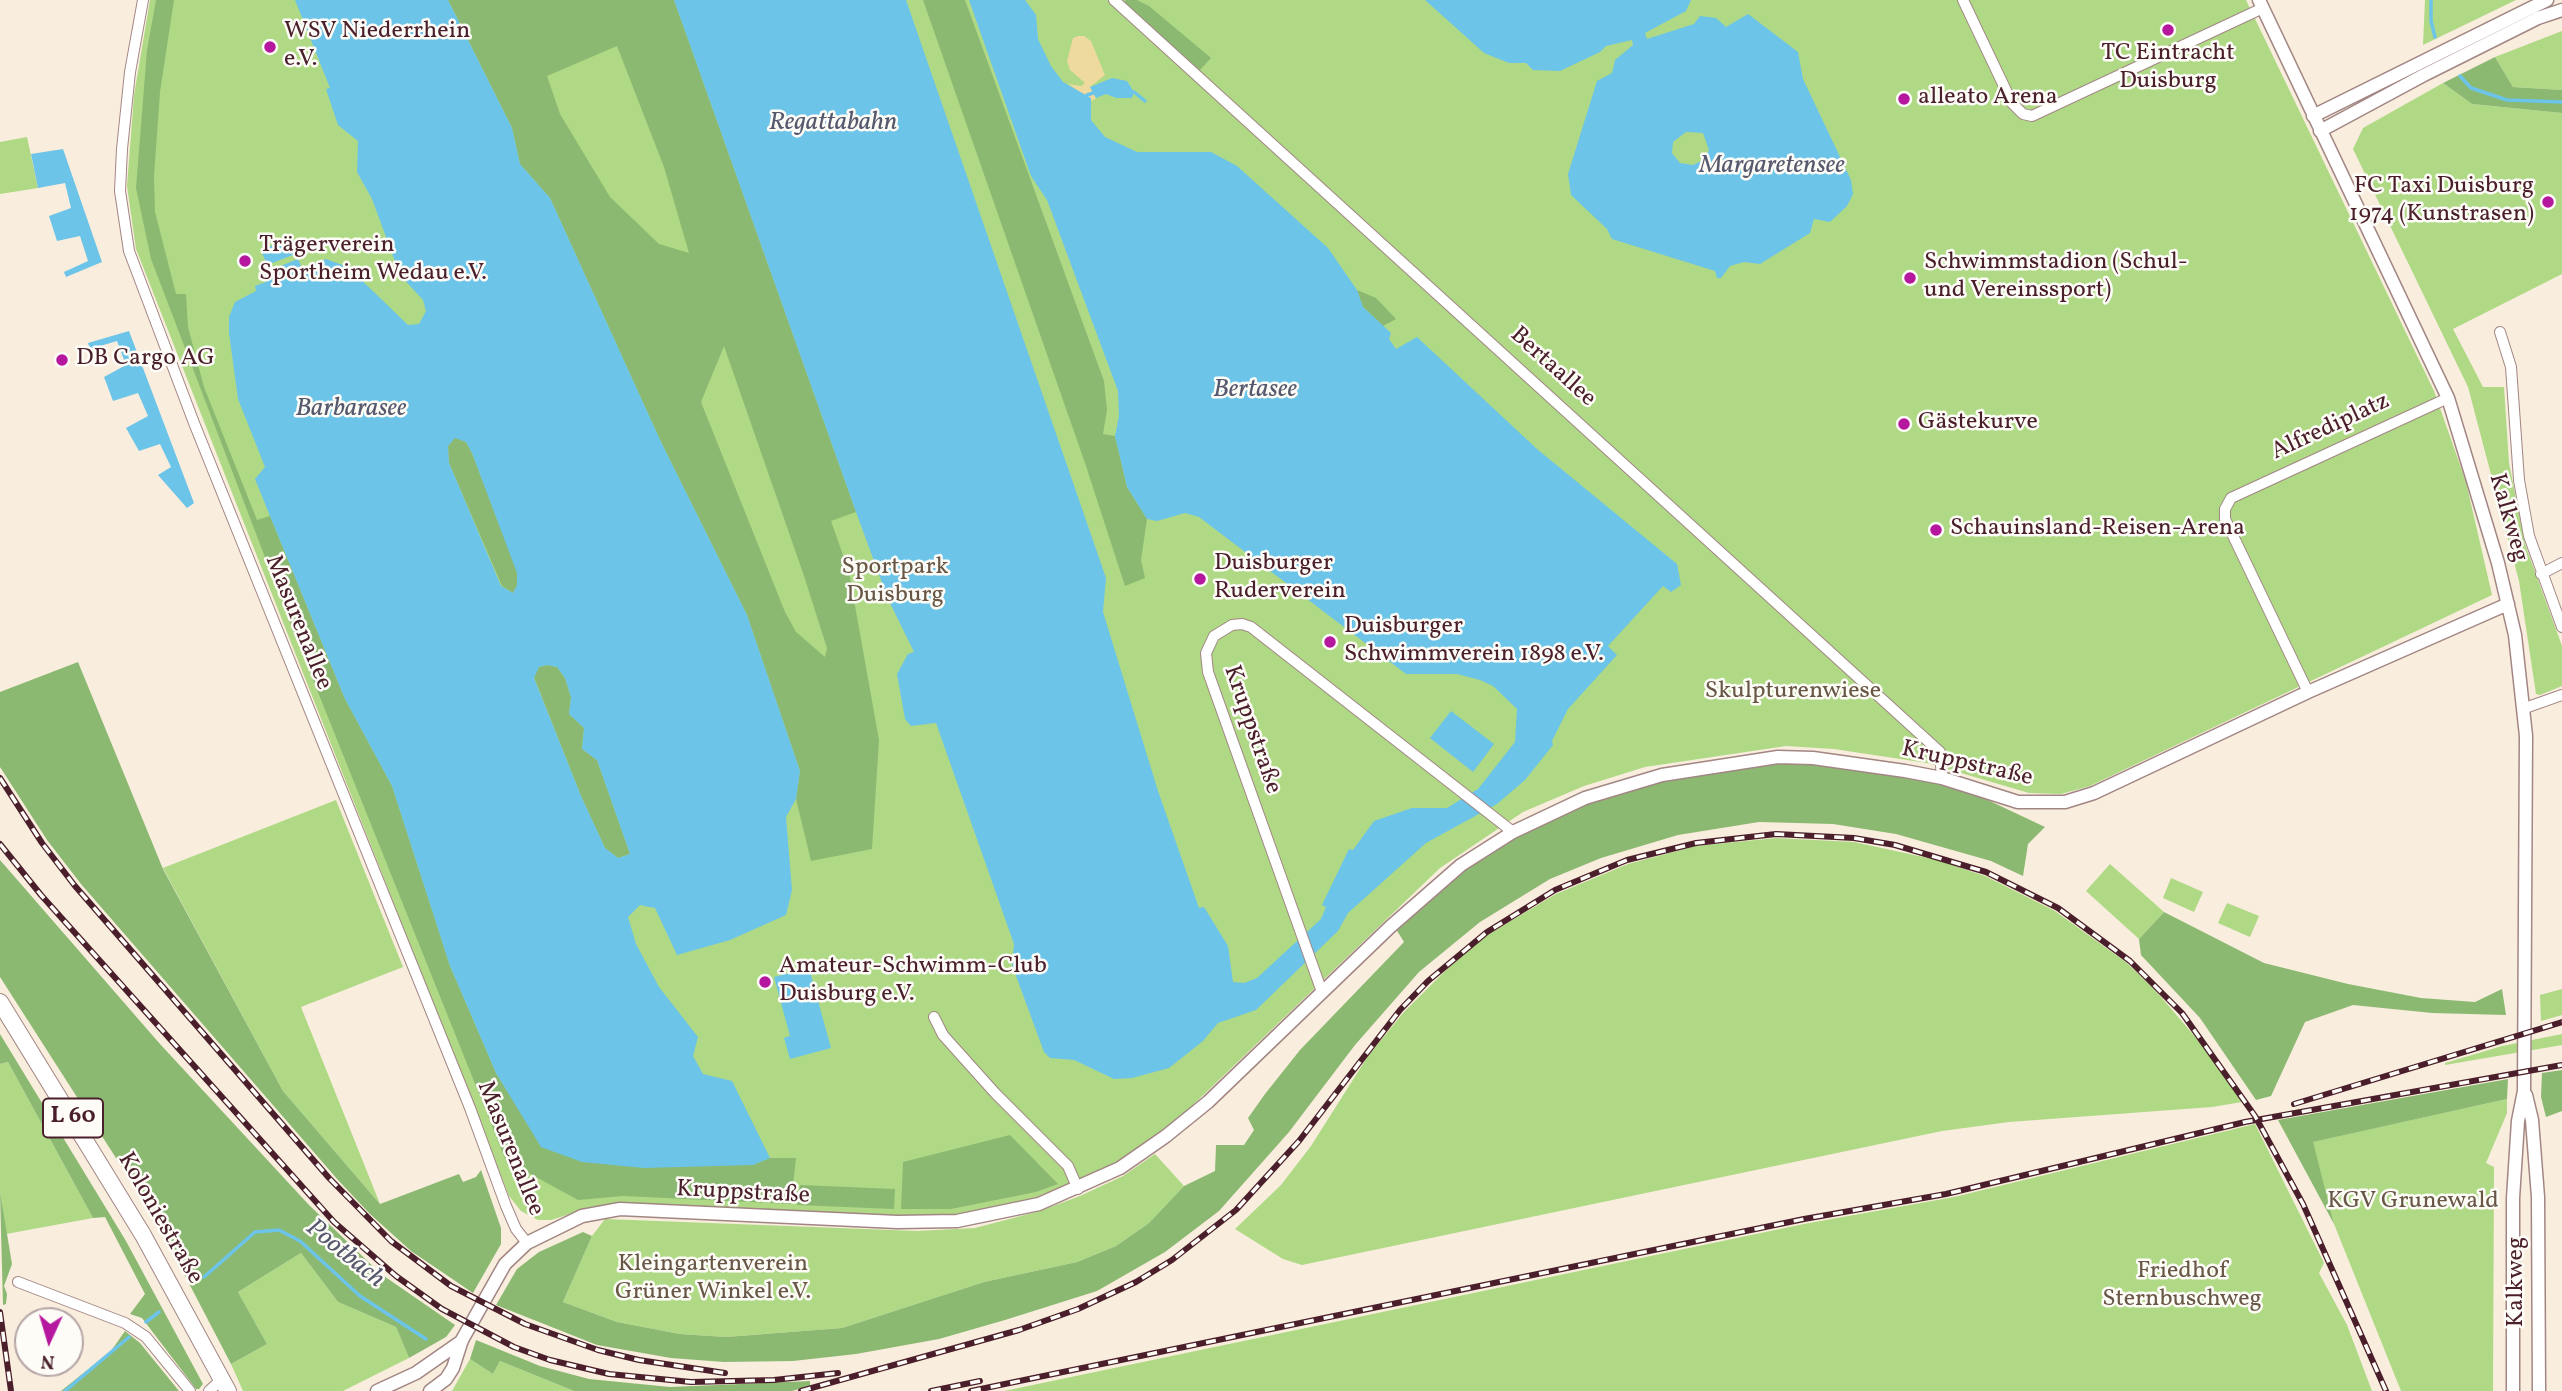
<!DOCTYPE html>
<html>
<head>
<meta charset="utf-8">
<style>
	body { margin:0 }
	#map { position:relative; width:2562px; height:1391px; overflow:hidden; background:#f9eddd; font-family:Vollkorn,serif }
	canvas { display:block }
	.north { position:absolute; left:14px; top:1307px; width:70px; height:70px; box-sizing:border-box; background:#fdfcf7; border:2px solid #b5a4a5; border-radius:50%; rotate:184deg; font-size:19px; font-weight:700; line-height:28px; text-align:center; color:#4a1f2b }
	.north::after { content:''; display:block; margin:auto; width:24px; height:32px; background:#b5179e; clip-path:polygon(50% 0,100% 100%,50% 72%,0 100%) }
</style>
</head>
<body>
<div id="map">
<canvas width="2562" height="1391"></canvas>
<div class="north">N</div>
</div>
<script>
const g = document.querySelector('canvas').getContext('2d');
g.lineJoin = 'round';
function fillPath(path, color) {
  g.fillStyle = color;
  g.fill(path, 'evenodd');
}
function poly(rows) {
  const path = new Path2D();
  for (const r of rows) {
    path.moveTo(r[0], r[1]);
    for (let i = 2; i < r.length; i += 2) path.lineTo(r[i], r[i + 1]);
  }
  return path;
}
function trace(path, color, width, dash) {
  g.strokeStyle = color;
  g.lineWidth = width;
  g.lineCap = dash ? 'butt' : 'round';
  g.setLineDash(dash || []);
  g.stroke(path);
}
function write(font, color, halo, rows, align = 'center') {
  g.font = font + ' Vollkorn,serif';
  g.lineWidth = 5;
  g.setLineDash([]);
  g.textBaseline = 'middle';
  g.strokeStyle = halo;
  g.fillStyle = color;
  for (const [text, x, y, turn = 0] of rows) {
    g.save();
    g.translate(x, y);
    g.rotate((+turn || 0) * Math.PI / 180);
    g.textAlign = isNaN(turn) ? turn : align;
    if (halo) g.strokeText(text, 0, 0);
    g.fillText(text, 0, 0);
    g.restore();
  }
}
const green = poly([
	[150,0,2246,0,2434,391,2466,482,2492,595,2090,786,2061,794,2029,793,1927,763,1834,749,1786,746,1645,767,1584,786,1523,812,1440,868,1171,1126,1102,1172,1021,1203,951,1215,915,1216,626,1203,592,1207,551,1220,538,1220,521,1211,509,1196,136,249,127,186,134,95],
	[2425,0,2516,0,2423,45],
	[2562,31,2562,90,2513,87,2495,57],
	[2443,83,2472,104,2562,113,2562,274,2453,329,2483,387,2504,387,2509,463,2525,544,2562,646,2562,686,2540,695,2536,694,2519,581,2468,387,2353,149,2363,128],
	[27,137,38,188,0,194,0,142],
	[336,800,403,967,301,1007,380,1204,283,1091,163,868],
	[1776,838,1854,842,1937,860,1985,876,2055,911,2127,963,2155,990,2203,1046,2242,1102,2212,1107,2009,1122,1942,1131,1302,1265,1283,1259,1235,1229,1281,1185,1311,1146,1368,1056,1403,1013,1460,956,1489,934,1556,894,1628,864,1696,846],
	[2110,864,2164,912,2139,939,2086,891],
	[2171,878,2203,892,2194,912,2163,898],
	[2227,903,2259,916,2250,937,2218,923],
	[2562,989,2562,1015,2541,1021,2540,995],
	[2562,1034,2562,1045,2445,1065,2445,1063,2502,1046],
	[8,1062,93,1218,6,1234,0,1192,0,1064],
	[2507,1099,2507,1113,2486,1163,2494,1167,2493,1391,2401,1391,2334,1224,2312,1142],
	[2255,1124,2324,1263,2319,1273,2347,1325,2372,1391,1004,1391,1804,1224,1954,1197],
	[1155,1154,1184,1186,1149,1223,1116,1246,1077,1262,984,1282,842,1328,726,1337,680,1334,617,1322,563,1302,592,1236,605,1219,917,1231,975,1228,1040,1211,1080,1196,1123,1176],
	[301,1253,338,1302,396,1327,409,1358,343,1391,243,1391,231,1364,267,1344,238,1292],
	[470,1359,493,1374,500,1361,574,1391,452,1391]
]);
const forest = poly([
	[156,0,174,0,160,92,154,176,155,212,176,294,186,294,188,327,204,387,257,520,270,516,345,699,392,786,450,966,496,1073,542,1147,753,1165,770,1158,796,1158,791,1204,623,1196,578,1200,525,1171,508,1166,289,620,151,259,136,188,147,50],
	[448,0,674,0,856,512,831,521,849,572,879,740,872,849,811,861,796,799,800,771,747,615,661,442,550,198,520,164,512,128],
	[617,46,664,167,689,253,659,244,610,197,560,114,547,76],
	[724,346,803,573,827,648,825,657,796,632,785,612,701,402],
	[923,0,965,0,1104,381,1107,410,1103,434,1115,436,1127,487,1147,519,1141,560,1145,578,1125,586,1085,463],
	[1126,0,1137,0,1149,6,1211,58,1199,71,1124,2],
	[2495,57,2513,87,2562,90,2562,113,2472,104,2443,83],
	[1357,290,1376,298,1396,319,1383,326,1363,307],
	[455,437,466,442,472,453,518,573,517,586,513,593,502,586,449,463,448,446],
	[78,662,163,869,283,1091,380,1204,459,1174,463,1182,476,1177,481,1170,501,1228,501,1244,473,1293,411,1251,370,1214,338,1180,81,884,47,840,0,767,0,692],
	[547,665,557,667,565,678,571,697,569,714,584,728,582,749,597,760,630,854,618,858,605,848,581,796,534,677,539,667],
	[1778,764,1813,764,1922,780,1975,794,2045,827,2028,844,2023,876,1991,861,1896,834,1833,824,1759,822,1678,835,1601,858,1550,879,1480,922,1419,972,1355,1045,1289,1132,1219,1211,1165,1252,1097,1291,1005,1320,939,1339,856,1354,793,1361,724,1362,671,1358,597,1345,496,1305,517,1269,539,1252,583,1232,592,1236,563,1302,617,1322,680,1334,726,1337,842,1328,984,1282,1077,1262,1116,1246,1149,1223,1184,1186,1215,1171,1216,1145,1244,1145,1254,1130,1248,1118,1265,1094,1300,1050,1404,942,1396,929,1465,869,1515,837,1608,795,1652,783],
	[0,860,160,1044,309,1205,381,1274,455,1325,446,1337,409,1358,396,1327,338,1302,301,1253,238,1292,267,1344,231,1364,157,1222,0,977],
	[2164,912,2264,963,2348,984,2421,998,2475,1002,2502,989,2506,1015,2432,1013,2353,1005,2305,1022,2271,1096,2256,1100,2200,1018,2141,955,2139,939],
	[0,1034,126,1241,203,1384,199,1389,196,1389,142,1318,130,1314,145,1294,105,1217,93,1218,8,1062,0,1064],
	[2562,1070,2562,1111,2546,1117,2541,1097,2542,1073],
	[2508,1079,2507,1099,2313,1142,2334,1224,2278,1120],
	[1010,1135,1058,1184,1036,1192,951,1209,901,1209,903,1162],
	[800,1185,895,1189,894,1209,797,1205],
	[0,1192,12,1264,4,1286,7,1294,6,1304,3,1305],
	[125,1331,140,1343,179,1391,61,1391,111,1351],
	[476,1340,540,1366,589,1379,670,1387,810,1381,810,1386,792,1391,574,1391,500,1361,493,1374,470,1359]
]);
const sand = poly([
	[1078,36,1084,36,1091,41,1105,75,1090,87,1096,98,1092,101,1068,84,1081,86,1085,83,1070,70,1067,61,1073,38]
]);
const water = poly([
	[295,0,448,0,512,128,520,164,550,198,661,442,747,615,800,771,796,799,786,817,792,890,786,915,730,940,677,955,655,908,640,905,628,917,636,944,659,987,698,1037,693,1056,703,1074,732,1081,770,1158,753,1165,644,1168,582,1162,541,1147,496,1073,450,966,392,786,345,699,270,516,255,479,265,467,238,399,229,333,229,317,235,302,256,291,255,286,266,282,263,273,298,259,302,268,326,259,348,267,408,325,419,324,426,311,423,300,400,275,372,199,357,172,358,141,338,125,326,89,330,88],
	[455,438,466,442,472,453,517,573,517,585,513,593,501,586,449,463,448,446],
	[547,665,557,667,565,678,571,697,569,714,584,728,582,749,597,760,630,854,618,858,605,848,581,796,534,678,539,667],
	[674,0,906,0,1106,578,1103,612,1158,791,1199,908,1204,907,1228,946,1233,982,1244,983,1257,978,1321,919,1326,907,1322,905,1349,849,1353,850,1374,821,1412,808,1447,808,1478,789,1515,742,1517,709,1493,686,1480,680,1457,674,1406,674,1199,517,1185,513,1157,521,1147,519,1127,487,1115,436,1119,416,1118,391,1047,200,1031,176,969,0,1025,0,1036,15,1038,39,1051,66,1063,82,1091,98,1091,120,1105,137,1137,152,1211,152,1237,166,1328,248,1357,290,1363,307,1391,333,1389,339,1396,349,1417,337,1537,449,1677,564,1681,585,1671,592,1663,586,1608,646,1617,655,1568,709,1552,741,1553,745,1525,780,1497,804,1426,843,1348,913,1338,931,1256,1010,1218,1023,1203,1041,1169,1068,1132,1078,1114,1079,1074,1060,1050,1058,1044,1052,1012,965,1014,944,936,723,911,726,905,719,897,674,908,654,914,652,888,599,856,512],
	[1425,0,1691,0,1686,11,1645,33,1647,39,1694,24,1700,16,1716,18,1726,27,1748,14,1798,52,1803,79,1851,180,1853,194,1847,206,1830,222,1814,219,1810,233,1760,264,1744,262,1730,266,1721,278,1717,278,1715,271,1612,239,1607,229,1571,195,1568,174,1597,81,1612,73,1615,60,1633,45,1632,40,1606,46,1600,52,1560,71,1533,70,1526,63,1509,63,1484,53],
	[1686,132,1703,133,1709,150,1703,160,1693,165,1680,163,1672,153,1673,142],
	[1112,78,1127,81,1134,92,1132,98,1116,98,1106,94,1096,98,1090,87],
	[63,149,102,262,66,277,64,272,88,261,80,236,57,241,49,216,71,208,65,183,38,188,31,154],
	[292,238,298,253,267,265,261,250],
	[129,331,194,503,187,508,158,475,171,467,160,444,139,451,126,428,148,416,138,393,113,401,104,377,126,365,117,341,90,349,88,343],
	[1451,711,1494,744,1473,772,1430,738],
	[809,968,831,1048,790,1059,784,1038,790,1036,774,977]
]);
const stream = poly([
	[2431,0,2431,21,2435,37],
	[2460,76,2471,88,2507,100,2562,102],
	[1134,92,1145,101],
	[1087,95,1093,93],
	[204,1277,255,1232,279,1230,300,1241,360,1296,426,1339],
	[146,1322,159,1312],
	[65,1391,129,1337]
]);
const minor = poly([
	[143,0,130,72,122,149,120,191,129,251,194,423,470,1108,506,1206,516,1229,527,1243],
	[1114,0,1940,752,1942,778],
	[1963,0,2012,103,2023,114,2032,116,2263,8],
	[2500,332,2511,367,2519,480,2529,536,2562,627],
	[2541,574,2562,563],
	[2308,692,2225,519,2225,509,2231,498,2448,398],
	[2525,708,2562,695],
	[1322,992,1208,672,1206,653,1214,636,1232,625,1242,624,1251,627,1513,832],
	[934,1017,943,1035,995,1093,1068,1166,1078,1189],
	[18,1282,125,1323,146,1337,190,1391],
	[209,1391,222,1379]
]);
const tertiary = poly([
	[2259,0,2448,398,2498,563,2515,635,2526,736,2524,1091,2518,1121,2513,1198,2513,1391],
	[2313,116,2547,0],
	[2320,131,2424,75,2538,18,2562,10],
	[2526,1095,2532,1120,2538,1197,2539,1391],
	[377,1391,416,1373,462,1341],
	[430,1391,446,1379,453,1368,462,1340,505,1264,527,1243,582,1216,620,1209,897,1222,957,1221,1039,1204,1120,1168,1166,1136,1208,1102,1390,927,1461,865,1513,832,1585,798,1662,775,1778,757,1813,758,1905,771,1942,778,2018,802,2065,802,2094,793,2308,692,2508,604]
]);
const primary = poly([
	[0,1002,143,1235,228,1391]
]);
const rail = poly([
	[0,778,42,843,75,886,329,1178,391,1241,451,1286,525,1324,598,1350,639,1360,725,1373],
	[0,844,41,895,334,1222,396,1276,442,1309,514,1347,550,1360,609,1374,691,1382,774,1380,838,1373],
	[2294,1104,2562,1022],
	[0,1312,11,1391],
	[801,1391,1019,1330,1078,1309,1136,1282,1172,1260,1236,1210,1299,1141,1400,1010,1428,981,1487,932,1555,890,1627,860,1696,843,1776,834,1854,838,1895,845,1986,872,2058,908,2130,961,2182,1013,2255,1116,2303,1204,2386,1391],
	[931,1391,980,1381],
	[971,1391,1804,1219,1946,1194,2245,1122,2562,1065]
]);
const markers = [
	[2168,30,7,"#b5179e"],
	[270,47,7,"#b5179e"],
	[1904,99,7,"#b5179e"],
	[2548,202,7,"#b5179e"],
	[245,261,7,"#b5179e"],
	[1910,278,7,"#b5179e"],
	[62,360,7,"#b5179e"],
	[1904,424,7,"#b5179e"],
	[1936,530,7,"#b5179e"],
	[1200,579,7,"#b5179e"],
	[1330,642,7,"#b5179e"],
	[765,982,7,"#b5179e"]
];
const shields = [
	[73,1118,60]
];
const shieldNames = [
	["L 60",73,1118]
];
const poiNames = [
	["WSV Niederrhein",284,33],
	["e.V.",284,61],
	["TC Eintracht",2168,55,"center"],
	["Duisburg",2168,83,"center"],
	["alleato Arena",1918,99],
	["FC Taxi Duisburg",2534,188,"right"],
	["1974 (Kunstrasen)",2534,216,"right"],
	["Trägerverein",259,247],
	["Sportheim Wedau e.V.",259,275],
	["Schwimmstadion (Schul-",1924,264],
	["und Vereinssport)",1924,292],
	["DB Cargo AG",76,360],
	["Gästekurve",1918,424],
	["Schauinsland-Reisen-Arena",1950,530],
	["Duisburger",1214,565],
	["Ruderverein",1214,593],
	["Duisburger",1344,628],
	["Schwimmverein 1898 e.V.",1344,656],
	["Amateur-Schwimm-Club",779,968],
	["Duisburg e.V.",779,996]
];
const streetNames = [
	["Bertaallee",1552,368,42],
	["Alfrediplatz",2331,428,-25],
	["Kalkweg",2507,518,74],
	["Masurenallee",297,623,68],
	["Kruppstraße",1251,730,71],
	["Kruppstraße",1967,765,13],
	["Masurenallee",509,1149,68],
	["Kruppstraße",743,1194,3],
	["Koloniestraße",159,1219,60],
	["Kalkweg",2518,1282,-90]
];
const parkNames = [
	["Sportpark",895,569],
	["Duisburg",895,597],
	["Skulpturenwiese",1793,693],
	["KGV Grunewald",2413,1203],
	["Kleingartenverein",713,1266],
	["Grüner Winkel e.V.",713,1294],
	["Friedhof",2182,1273],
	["Sternbuschweg",2182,1301]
];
const waterNames = [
	["Regattabahn",833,124],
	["Margaretensee",1772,167],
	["Bertasee",1255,391],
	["Barbarasee",351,410],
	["Pootbach",344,1255,39]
];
fillPath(green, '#afd985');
fillPath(forest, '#8bb972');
fillPath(sand, '#eeda9e');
fillPath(water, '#6cc4e9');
trace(stream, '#6cc4e9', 3.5);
trace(minor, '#a28684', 12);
trace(tertiary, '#a28684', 15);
trace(primary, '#a28684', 18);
trace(minor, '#fff', 10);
trace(tertiary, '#fff', 12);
trace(primary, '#fff', 16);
trace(rail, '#4a1f2b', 6);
trace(rail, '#fdfcf7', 3.5, [10]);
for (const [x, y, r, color] of markers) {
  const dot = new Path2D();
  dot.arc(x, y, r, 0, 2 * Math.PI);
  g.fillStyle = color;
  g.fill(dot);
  trace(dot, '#fdfcf7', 2.5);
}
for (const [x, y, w] of shields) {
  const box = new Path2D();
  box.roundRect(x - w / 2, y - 19.5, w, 39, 5);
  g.fillStyle = '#fdfcf7';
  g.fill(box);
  trace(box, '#4a1f2b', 2);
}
write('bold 23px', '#4a1f2b', null, shieldNames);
write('24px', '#4a1f2b', '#fdfcf7', poiNames, 'left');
write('24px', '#4a1f2b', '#fdfcf7', streetNames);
write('24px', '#685746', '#fdfcf7', parkNames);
write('italic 26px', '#56596e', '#fdfcf7', waterNames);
</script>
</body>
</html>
